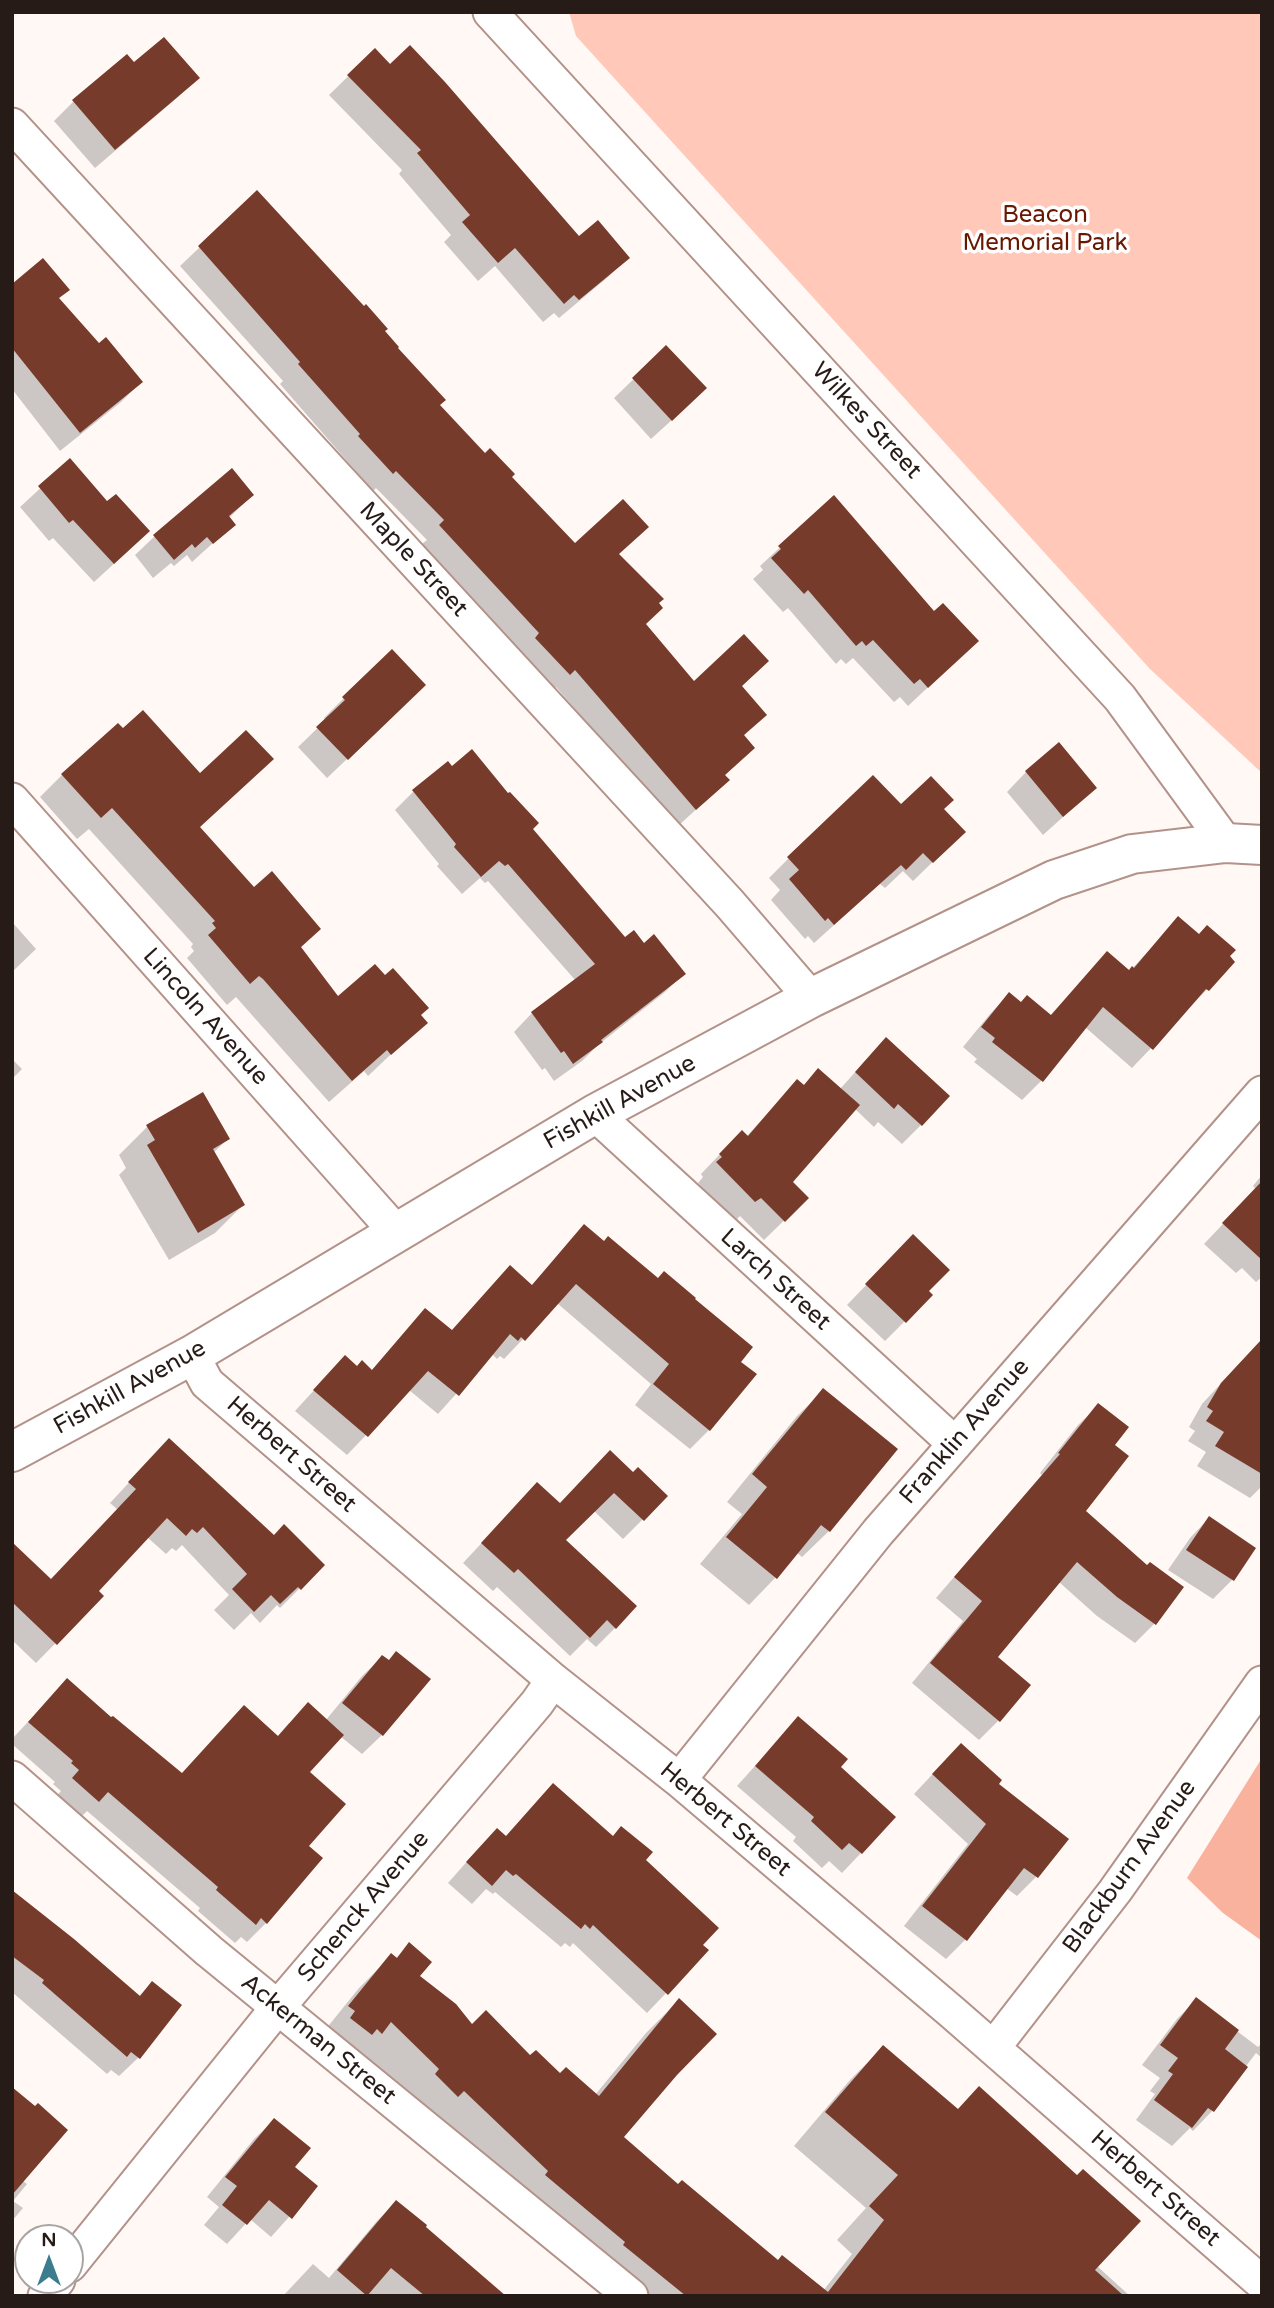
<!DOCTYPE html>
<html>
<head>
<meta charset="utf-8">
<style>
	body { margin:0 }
	#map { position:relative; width:1274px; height:2308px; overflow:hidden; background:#fff8f5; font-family:"Varela Round",sans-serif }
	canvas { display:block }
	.frame { position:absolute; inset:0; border:14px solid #271b17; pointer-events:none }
	.north { position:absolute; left:14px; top:2224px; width:70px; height:70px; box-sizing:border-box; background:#fff; border:2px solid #a9a4a2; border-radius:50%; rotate:0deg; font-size:19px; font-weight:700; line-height:28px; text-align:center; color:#271b17 }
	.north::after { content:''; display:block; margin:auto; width:24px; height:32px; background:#3b7c8e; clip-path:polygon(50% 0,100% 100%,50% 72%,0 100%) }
</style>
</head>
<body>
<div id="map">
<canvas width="1274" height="2308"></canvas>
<div class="frame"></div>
<div class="north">N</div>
</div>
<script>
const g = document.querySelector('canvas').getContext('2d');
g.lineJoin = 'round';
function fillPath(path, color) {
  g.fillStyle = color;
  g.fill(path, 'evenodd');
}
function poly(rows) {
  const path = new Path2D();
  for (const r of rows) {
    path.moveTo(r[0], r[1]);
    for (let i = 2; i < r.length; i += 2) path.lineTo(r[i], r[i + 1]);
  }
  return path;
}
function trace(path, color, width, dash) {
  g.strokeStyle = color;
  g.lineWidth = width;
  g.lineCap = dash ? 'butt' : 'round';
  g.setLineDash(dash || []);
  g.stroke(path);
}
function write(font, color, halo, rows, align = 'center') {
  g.font = font + ' "Varela Round",sans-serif';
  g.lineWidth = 7;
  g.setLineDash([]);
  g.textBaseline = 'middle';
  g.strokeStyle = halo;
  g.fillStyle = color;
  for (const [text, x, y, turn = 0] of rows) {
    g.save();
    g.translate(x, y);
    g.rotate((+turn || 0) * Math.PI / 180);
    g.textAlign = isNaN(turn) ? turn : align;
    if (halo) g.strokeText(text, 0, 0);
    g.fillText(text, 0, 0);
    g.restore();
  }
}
const green = poly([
	[569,12,1262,12,1262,773,1150,669,576,36]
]);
const forest = poly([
	[1262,1758,1262,1941,1223,1913,1187,1878]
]);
const shadow = poly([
	[375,50,579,238,627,258,608,277,559,318,554,313,543,322,495,266,478,281,444,242,451,235,399,174,402,170,329,95],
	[197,77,178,97,95,168,54,121,74,101],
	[257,193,383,331,438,405,485,455,510,477,575,545,618,555,644,625,694,683,740,687,765,715,743,736,753,748,724,776,728,780,677,827,556,687,550,692,517,658,522,653,422,544,427,540,376,488,373,491,280,384,283,381,180,266],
	[12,286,67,290,58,299,98,346,141,382,121,402,60,451,12,389],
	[666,348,685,408,651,439,614,398],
	[70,461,129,550,94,582,53,538,49,541,20,507],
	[252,495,229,518,234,524,192,562,187,555,174,566,171,563,153,578,135,555,155,536],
	[834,497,957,660,908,706,900,697,894,702,853,658,846,664,841,659,836,664,788,608,783,612,753,579,763,570,760,566],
	[344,698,405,704,327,778,298,747,326,720,324,718],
	[448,764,531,829,625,939,643,945,683,974,665,992,598,1045,582,1061,554,1081,545,1068,542,1070,514,1032,532,1013,576,981,488,881,485,883,480,878,462,894,437,866,439,864,395,810,413,792],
	[1026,772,1095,788,1043,835,1007,792],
	[62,775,198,828,254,889,319,929,300,948,338,999,420,1015,425,1022,368,1076,364,1071,329,1102,236,997,227,1005,187,958,194,951,191,947,193,944,89,829,77,839,40,797],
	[901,807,942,809,944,851,913,881,903,871,885,888,880,884,814,943,808,936,805,939,771,900,780,890,769,878,789,858],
	[1179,918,1233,962,1132,1068,1085,1027,1041,1081,1022,1100,974,1062,977,1059,963,1047,990,1014,1009,994,1020,1004,1050,1016,1107,954,1129,972],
	[12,922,36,949,12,972],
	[12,1059,22,1069,12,1079],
	[867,1059,921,1125,902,1144,878,1122,874,1127,855,1109,791,1182,807,1198,764,1240,740,1216,735,1221,698,1183,703,1177,701,1174,723,1151,747,1136,797,1081,803,1086,818,1071,840,1089],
	[148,1126,228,1139,213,1153,243,1205,215,1233,169,1260,119,1175,126,1168,119,1155],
	[1262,1175,1262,1277,1256,1282,1242,1268,1236,1273,1204,1244,1256,1189,1253,1186],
	[584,1227,754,1375,709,1430,690,1449,635,1405,651,1384,557,1303,504,1359,500,1356,497,1359,492,1354,438,1414,409,1390,347,1455,295,1411,326,1377,357,1368,371,1371,425,1310,451,1331,531,1286],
	[894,1256,931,1295,885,1341,847,1305],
	[1262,1339,1262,1486,1250,1498,1197,1466,1206,1452,1188,1441,1195,1431,1189,1427,1202,1404],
	[824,1390,829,1531,802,1557,796,1552,775,1578,749,1605,700,1564,742,1514,727,1502,797,1416],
	[1098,1406,1113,1445,1084,1511,1147,1567,1181,1587,1154,1624,1135,1643,1097,1616,1059,1582,995,1657,999,1720,979,1740,912,1683,963,1621,936,1598,1042,1475,1040,1473,1078,1425],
	[150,1460,323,1565,280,1608,277,1605,260,1623,251,1613,234,1630,214,1610,229,1595,182,1545,176,1551,172,1548,166,1554,147,1537,97,1591,102,1596,36,1663,12,1640,12,1544,50,1581,118,1510,110,1503],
	[632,1475,666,1496,623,1539,594,1511,564,1540,615,1628,596,1647,587,1639,570,1656,497,1587,493,1591,463,1563,518,1504,559,1505],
	[1209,1518,1232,1580,1213,1599,1168,1570,1190,1538],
	[382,1657,382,1735,362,1754,340,1736,307,1772,306,1846,266,1923,247,1942,241,1937,235,1943,198,1911,200,1908,87,1811,78,1820,54,1799,61,1791,53,1784,55,1782,12,1744,12,1739,67,1680,111,1719,181,1774,277,1737,289,1723,326,1720,362,1676],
	[798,1718,838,1768,894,1818,842,1873,829,1861,822,1868,793,1841,796,1837,737,1786],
	[942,1764,996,1784,1067,1839,1036,1877,1017,1896,1006,1888,965,1940,946,1959,904,1926,968,1844,914,1794],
	[505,1837,612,1837,644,1860,700,1945,666,1993,647,2013,573,1943,570,1947,565,1943,561,1947,495,1892,493,1894,486,1889,472,1904,448,1883,478,1849],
	[12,1892,138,1997,152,1983,138,2058,119,2076,111,2070,107,2074,12,1992],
	[409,1945,418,1976,472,2026,595,2095,646,2033,679,2000,676,2074,622,2138,678,2186,778,2262,823,2291,852,2254,837,2240,866,2208,794,2146,850,2080,883,2047,1097,2266,1130,2296,613,2296,317,2040,359,1988,392,1955,395,1959],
	[1196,2000,1258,2047,1262,2043,1262,2058,1256,2053,1212,2111,1193,2131,1190,2128,1172,2146,1136,2120,1155,2094,1150,2091,1160,2078,1142,2065,1177,2019],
	[12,2089,23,2181,27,2184,13,2201,23,2208,12,2221],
	[274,2120,293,2168,316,2187,271,2237,250,2219,227,2244,204,2225,219,2207,207,2197,254,2139],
	[396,2202,504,2296,283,2296,313,2264,329,2278,377,2221]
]);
const building = poly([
	[164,37,200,78,115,150,72,100,127,54,134,62],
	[410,45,445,82,579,236,598,220,630,258,579,300,574,295,564,304,515,248,498,263,462,222,470,215,417,153,421,150,347,75,375,48,390,64],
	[257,190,364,306,366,304,388,329,385,331,399,347,398,348,446,400,440,405,485,453,490,448,515,474,512,477,575,543,623,499,649,527,619,554,664,599,659,603,663,608,646,624,694,681,744,634,769,661,742,686,767,715,744,735,755,748,725,775,730,780,696,810,575,670,570,675,535,638,539,633,439,525,444,520,396,471,393,474,358,436,360,434,298,364,300,362,198,246],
	[43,258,70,290,59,298,99,343,106,337,143,382,80,433,12,348,12,284],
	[666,345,707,388,672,421,632,378],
	[70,458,107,501,116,494,150,531,114,564,73,520,69,523,38,486],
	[232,468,254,495,229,516,236,525,213,544,207,537,195,548,192,544,174,560,153,535],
	[834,495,934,611,943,603,979,641,928,688,920,679,914,684,873,640,866,646,862,641,856,646,808,590,804,594,771,558,781,549,778,546],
	[392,649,426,685,348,760,316,727,345,700,342,697],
	[143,710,200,773,246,730,274,759,200,827,254,887,272,871,321,929,301,947,338,996,375,964,385,975,393,968,429,1008,421,1015,428,1023,391,1055,387,1050,352,1081,263,979,259,976,250,984,208,935,216,928,212,923,215,921,112,808,101,818,61,774,118,723,123,728],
	[1059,742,1097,788,1063,817,1025,771],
	[472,749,508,793,510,792,539,823,533,829,625,937,634,930,644,943,654,934,686,974,601,1040,603,1042,573,1064,564,1051,561,1053,531,1012,595,964,508,864,505,866,499,861,481,877,454,847,456,844,412,790,448,761,452,766],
	[873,775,901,804,931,776,954,800,944,809,966,832,933,863,923,853,906,870,901,865,834,925,828,918,825,921,789,879,799,870,787,857],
	[1178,916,1199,934,1207,925,1236,950,1230,956,1235,962,1209,991,1206,989,1153,1050,1103,1007,1043,1082,992,1042,995,1038,981,1027,1009,992,1021,1002,1027,995,1051,1015,1107,951,1129,970,1132,966,1134,968],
	[886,1037,950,1096,922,1126,898,1104,894,1109,855,1072],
	[818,1068,860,1105,793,1182,809,1198,785,1222,761,1198,755,1202,716,1162,722,1157,719,1154,742,1130,748,1136,797,1079,804,1085],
	[203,1092,230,1139,213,1149,245,1205,198,1233,147,1145,155,1140,146,1125],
	[1262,1181,1262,1260,1222,1223],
	[584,1224,604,1241,608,1236,658,1278,664,1271,696,1298,695,1299,753,1347,741,1362,757,1374,710,1431,653,1384,669,1364,576,1284,525,1341,521,1337,518,1341,510,1334,459,1396,428,1371,368,1437,313,1390,345,1355,357,1366,362,1360,372,1370,425,1308,452,1330,510,1265,532,1285],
	[913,1234,950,1270,929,1291,933,1295,906,1323,865,1284],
	[1262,1339,1262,1474,1215,1446,1224,1432,1206,1421,1213,1411,1207,1407,1221,1383],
	[823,1388,898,1449,830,1532,821,1525,777,1579,726,1537,767,1487,752,1474],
	[1098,1403,1129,1427,1115,1445,1129,1456,1086,1511,1147,1565,1150,1562,1184,1587,1156,1625,1117,1597,1077,1562,998,1657,1031,1685,1000,1722,930,1663,982,1601,954,1577,1060,1454,1058,1453],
	[169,1438,274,1535,284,1524,325,1565,301,1590,298,1587,280,1604,271,1595,254,1612,232,1589,247,1574,203,1527,197,1533,192,1529,186,1536,167,1518,99,1591,104,1596,57,1645,12,1602,12,1542,51,1579,136,1489,128,1482],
	[610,1450,633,1472,638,1467,668,1496,644,1521,614,1493,566,1540,637,1606,616,1629,607,1620,590,1638,518,1569,514,1573,481,1543,537,1482,560,1503],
	[1209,1516,1256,1548,1234,1581,1186,1550],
	[396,1651,431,1679,383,1736,342,1703,382,1655,389,1660],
	[67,1678,111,1717,113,1716,182,1773,244,1705,278,1736,308,1702,344,1735,310,1772,346,1804,309,1846,323,1858,267,1924,261,1918,256,1925,216,1890,218,1887,108,1792,99,1802,72,1778,79,1770,71,1763,73,1761,28,1722],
	[798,1716,848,1759,841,1767,896,1817,862,1854,849,1843,842,1850,811,1821,814,1817,755,1766],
	[961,1743,1002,1780,999,1784,1069,1839,1038,1878,1024,1868,967,1941,922,1906,986,1824,932,1774],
	[553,1783,613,1836,621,1826,653,1852,646,1860,719,1928,703,1945,709,1950,668,1995,593,1925,590,1929,585,1924,581,1929,516,1874,513,1876,506,1870,492,1886,466,1862,497,1828,506,1836],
	[12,1890,74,1939,140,1996,152,1981,182,2005,140,2059,131,2052,127,2057,42,1983,44,1980,12,1956],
	[409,1942,432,1962,420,1976,456,2004,472,2024,486,2010,530,2055,536,2050,560,2073,566,2067,599,2096,679,1998,717,2034,677,2075,624,2137,678,2184,682,2180,778,2260,782,2255,828,2292,884,2220,869,2206,898,2175,825,2112,883,2045,958,2109,979,2086,1077,2175,1083,2169,1141,2221,1095,2270,1124,2296,686,2296,623,2245,625,2242,545,2175,548,2171,464,2091,458,2097,435,2074,439,2069,391,2022,382,2034,377,2029,372,2035,350,2018,355,2011,348,2006,391,1953,397,1958],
	[1196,1997,1239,2030,1225,2049,1248,2067,1214,2112,1208,2108,1192,2128,1154,2100,1173,2074,1168,2071,1178,2058,1160,2045],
	[12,2087,35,2106,38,2103,68,2130,12,2195],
	[274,2118,311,2148,295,2167,318,2186,292,2219,269,2200,247,2225,222,2205,237,2186,225,2177],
	[396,2200,427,2225,426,2227,506,2296,425,2296,391,2268,367,2296,337,2270]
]);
const street = poly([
	[490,12,1120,698,1226,843],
	[12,125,730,904,811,998],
	[12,800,397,1233],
	[595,1114,955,1444],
	[192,1355,207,1383,553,1680,679,1780,953,2013,1262,2283],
	[12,1778,209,1951,631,2296],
	[679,1780,878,1532,1262,1093],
	[993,2048,1115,1891,1262,1683],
	[70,2265,278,2007,537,1703,553,1680],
	[45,2296,58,2280]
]);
const secondary = poly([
	[12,1452,192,1355,595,1114,811,998,1054,880,1132,854,1226,843,1262,845]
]);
const parkNames = [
	["Beacon",1045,216],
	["Memorial Park",1045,244]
];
const streetNames = [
	["Wilkes Street",866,421,47],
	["Maple Street",413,560,47],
	["Lincoln Avenue",205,1017,48],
	["Fishkill Avenue",620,1103,-29],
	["Larch Street",775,1280,42],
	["Fishkill Avenue",130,1388,-29],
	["Franklin Avenue",965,1432,-49],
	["Herbert Street",291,1455,41],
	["Herbert Street",725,1820,40],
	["Blackburn Avenue",1130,1867,-54],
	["Schenck Avenue",364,1907,-50],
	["Ackerman Street",318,2040,39],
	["Herbert Street",1155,2189,41]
];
fillPath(green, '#ffc8b9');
fillPath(forest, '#f9b29e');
fillPath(shadow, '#0003');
fillPath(building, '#773b2b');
trace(street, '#b39289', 37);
trace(secondary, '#b39289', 42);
trace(street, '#fff', 33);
trace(secondary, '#fff', 38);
write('24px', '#681700', '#fff', parkNames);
write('24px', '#271b17', '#fff', streetNames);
</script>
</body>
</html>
